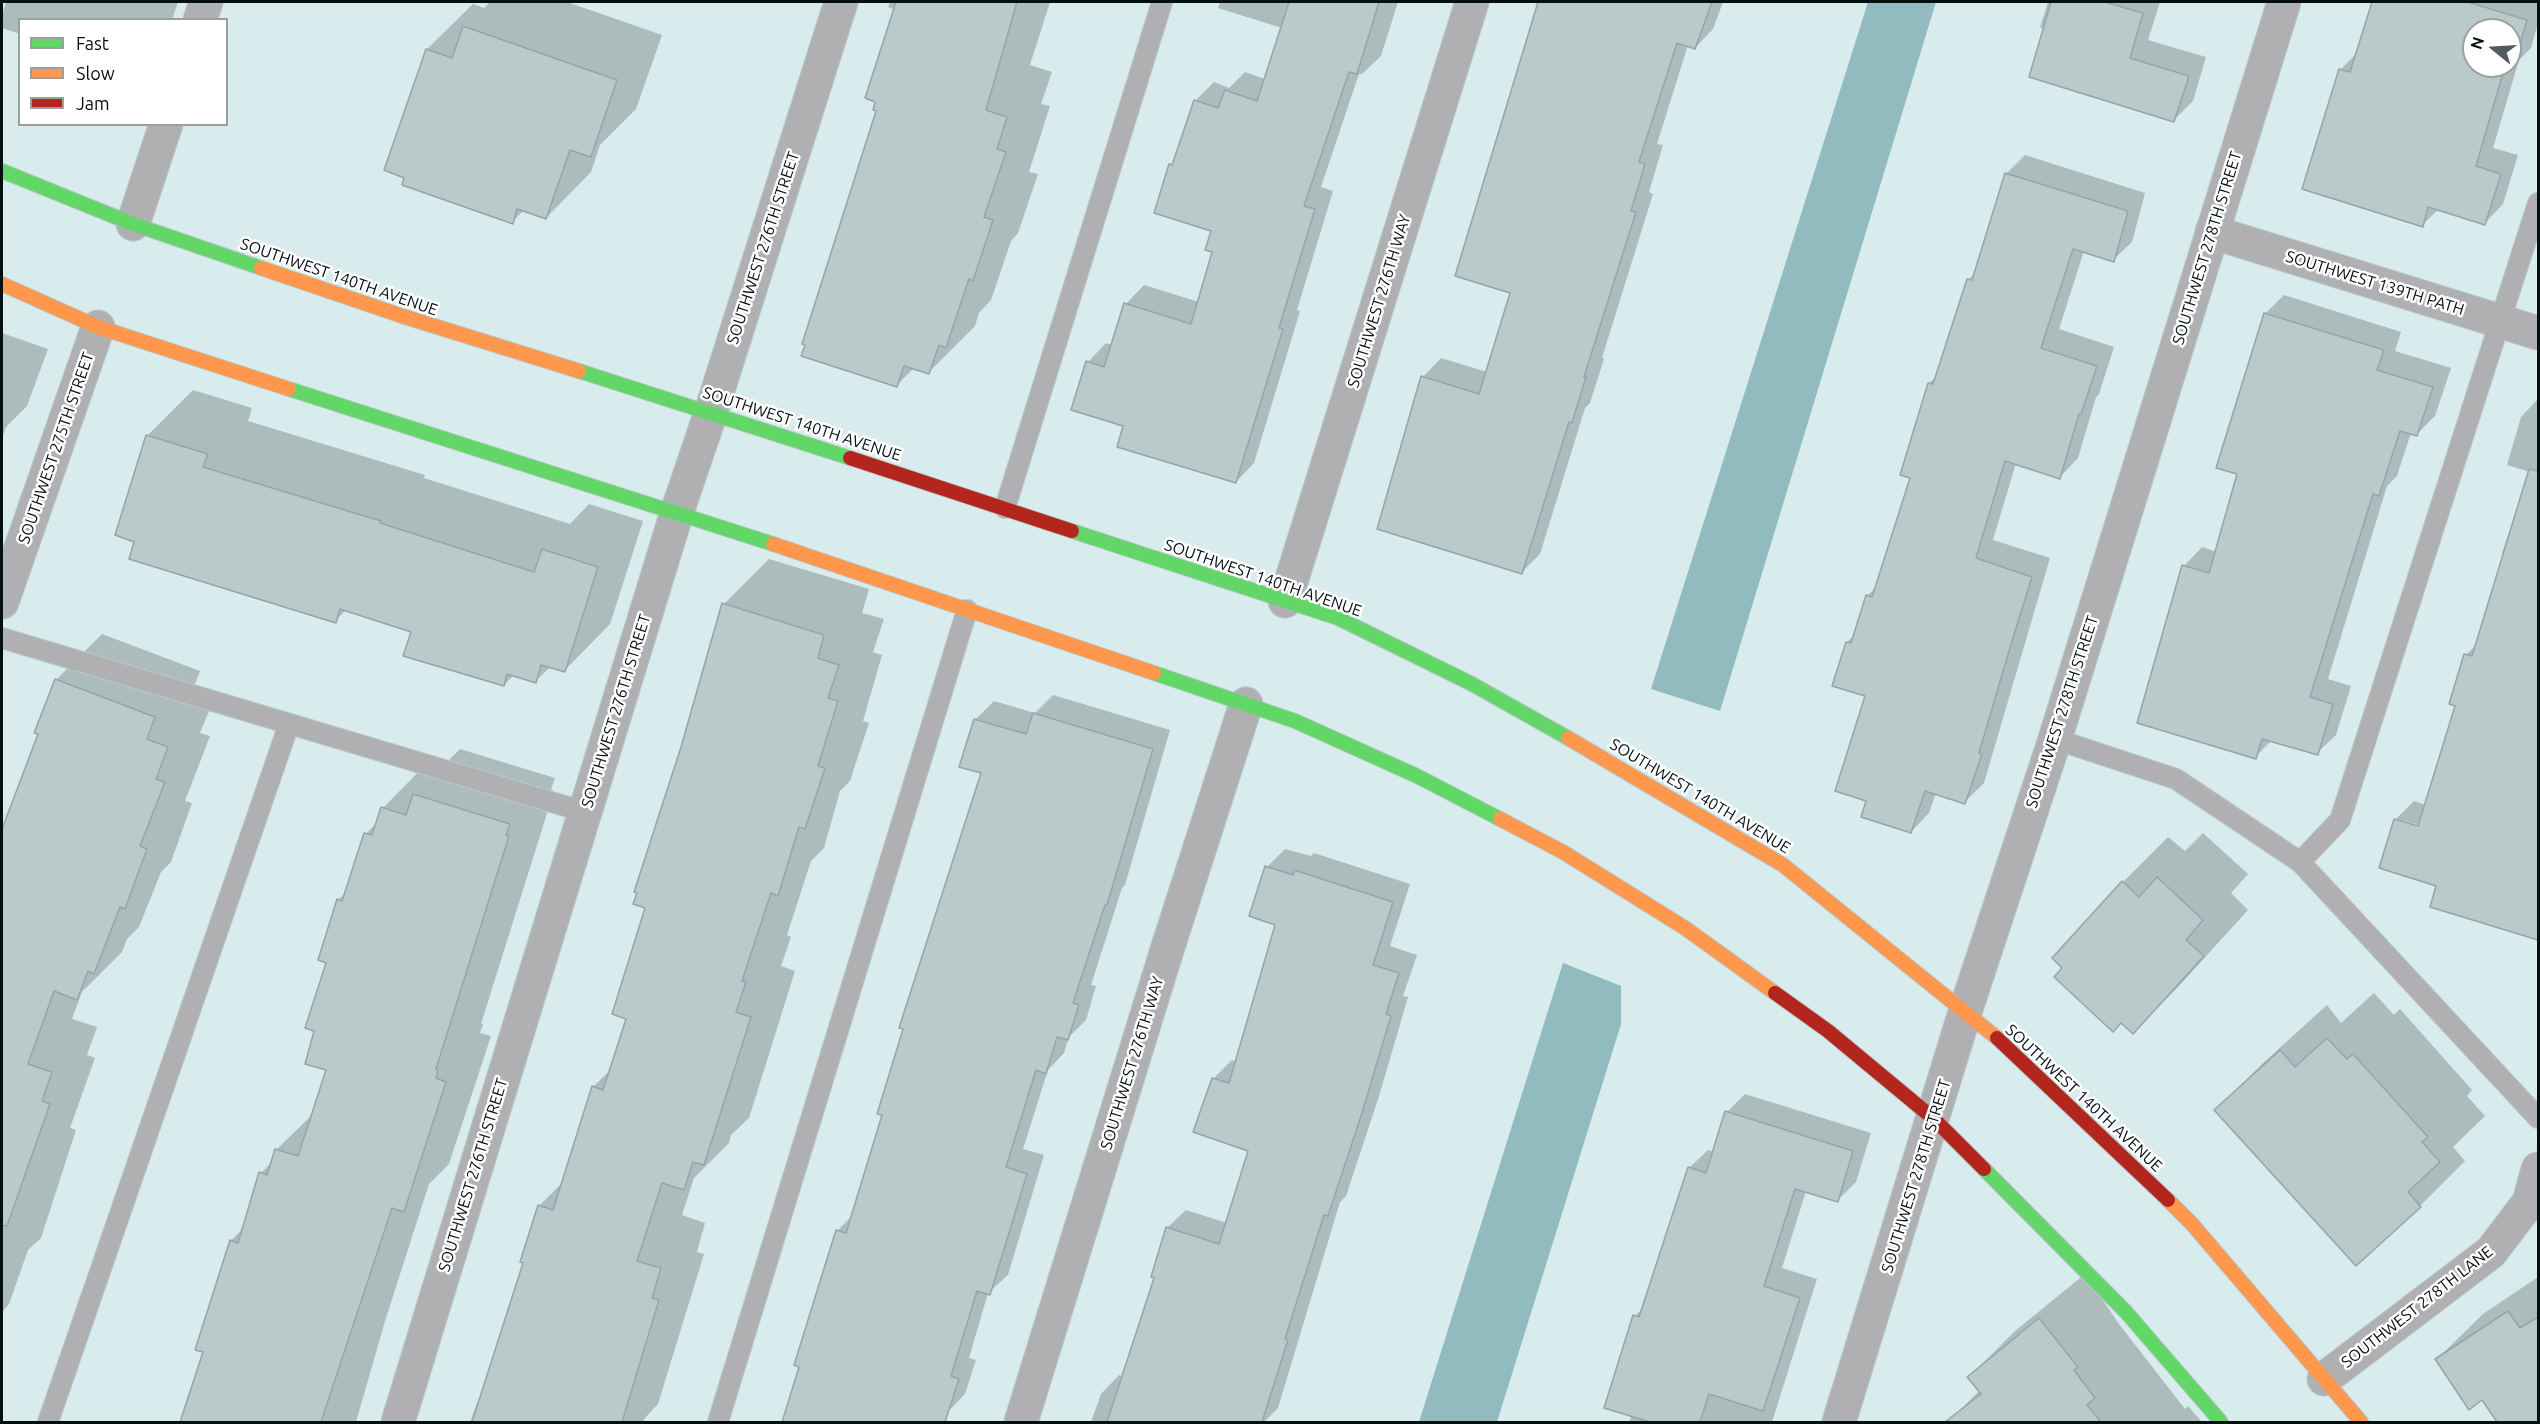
<!DOCTYPE html>
<html>
<head>
<meta charset="utf-8">
<style>
	body { margin:0 }
	#map { position:relative; width:2540px; height:1424px; overflow:hidden; background:#d8ebed; font-family:Ubuntu,sans-serif }
	canvas { display:block }
	.frame { position:absolute; inset:0; border:3px solid #040f10; pointer-events:none }
	.legend { position:absolute; left:18px; top:18px; width:210px; height:108px; box-sizing:border-box; background:#fff; border:2px solid #9b9f9f; margin:0; padding:8px 10px; list-style:none; font-size:18px; color:#040f10 }
	.legend li { display:flex; align-items:center; gap:12px; height:30px }
	.legend b { width:30px; border:2px solid #9b9f9f }
	.north { position:absolute; left:2462px; top:18px; width:60px; height:60px; box-sizing:border-box; background:#fff; border:2px solid #9b9f9f; border-radius:50%; rotate:288deg; font-size:16px; font-weight:700; line-height:24px; text-align:center; color:#040f10 }
	.north::after { content:''; display:block; margin:auto; width:21px; height:27px; background:#4e5c5d; clip-path:polygon(50% 0,100% 100%,50% 72%,0 100%) }
</style>
</head>
<body>
<div id="map">
<canvas width="2540" height="1424"></canvas>
<div class="frame"></div>
<ul class="legend">
<li><b style="height:8px;background:#63d668"></b>Fast</li>
<li><b style="height:8px;background:#ff974d"></b>Slow</li>
<li><b style="height:8px;background:#b3261e"></b>Jam</li>
</ul>
<div class="north">N</div>
</div>
<script>
const g = document.querySelector('canvas').getContext('2d');
g.lineJoin = 'round';
function fillPath(path, color) {
  g.fillStyle = color;
  g.fill(path, 'evenodd');
}
function poly(rows) {
  const path = new Path2D();
  for (const r of rows) {
    path.moveTo(r[0], r[1]);
    for (let i = 2; i < r.length; i += 2) path.lineTo(r[i], r[i + 1]);
  }
  return path;
}
function trace(path, color, width, dash) {
  g.strokeStyle = color;
  g.lineWidth = width;
  g.lineCap = dash ? 'butt' : 'round';
  g.setLineDash(dash || []);
  g.stroke(path);
}
function write(font, color, halo, rows, align = 'center') {
  g.font = font + ' Ubuntu,sans-serif';
  g.lineWidth = 5;
  g.setLineDash([]);
  g.textBaseline = 'middle';
  g.strokeStyle = halo;
  g.fillStyle = color;
  for (const [text, x, y, turn = 0] of rows) {
    g.save();
    g.translate(x, y);
    g.rotate((+turn || 0) * Math.PI / 180);
    g.textAlign = isNaN(turn) ? turn : align;
    if (halo) g.strokeText(text, 0, 0);
    g.fillText(text, 0, 0);
    g.restore();
  }
}
const water = poly([
	[1868,2,1936,2,1720,711,1651,689],
	[1563,963,1621,986,1621,1024,1497,1422,1419,1422]
]);
const shadow = poly([
	[6,2,178,2,172,20,20,20,20,34,2,28,2,16],
	[490,2,567,2,662,35,636,109,600,145,591,172,546,218,524,210,512,222,386,170,427,49,473,4,484,8],
	[890,2,1050,2,1030,65,1052,72,1041,104,1050,106,1029,172,1038,174,1018,233,1011,241,991,300,979,313,975,326,929,372,915,367,897,385,807,344,878,111,895,10,888,7],
	[1220,2,1398,2,1381,56,1362,74,1359,74,1321,187,1333,191,1297,310,1300,311,1254,463,1236,482,1124,425,1088,362,1106,343,1112,345,1126,304,1144,285,1199,302,1213,251,1213,230,1170,165,1175,160,1195,101,1214,82,1229,88,1245,72,1265,79,1282,28,1218,8],
	[1550,2,1723,2,1713,29,1695,48,1688,45,1657,144,1663,145,1649,192,1653,194,1602,358,1604,359,1590,403,1585,408,1540,554,1522,572,1423,377,1441,358,1487,372,1512,292,1535,45],
	[2048,2,2160,2,2148,40,2206,57,2193,101,2174,120,2044,28,2040,28],
	[2373,2,2538,2,2538,23,2531,48,2519,60,2493,148,2518,155,2503,204,2485,223,2439,209,2422,225,2340,70,2357,53],
	[2474,30,2510,30,2510,66,2474,66],
	[2025,155,2145,193,2132,242,2113,260,2084,251,2059,329,2114,347,2099,394,2096,397,2078,458,2060,477,2016,463,1993,540,2050,558,1984,783,1965,802,1936,793,1929,813,1911,832,1868,800,1867,695,1847,642,1856,634,1867,596,1876,587,1912,477,1929,383,1938,375,1969,279,1975,273,2006,174],
	[2284,295,2401,332,2395,351,2451,368,2435,416,2417,434,2411,433,2397,476,2387,486,2328,679,2351,686,2336,735,2317,753,2272,740,2255,757,2184,566,2202,547,2217,552,2239,473,2265,314],
	[2,333,48,349,27,406,6,427,2,439],
	[193,390,252,408,248,421,425,475,424,478,570,524,589,504,643,521,610,624,565,670,551,666,536,681,514,675,504,685,413,631,346,610,335,621,116,534,148,435],
	[2538,399,2538,939,2431,906,2438,885,2395,820,2414,801,2426,805,2457,705,2466,655,2477,644,2505,554,2502,553,2530,472,2507,465,2521,417],
	[2405,821,2426,827,2425,830,2405,824],
	[769,559,869,589,862,613,884,619,873,652,882,655,863,721,869,723,850,781,840,791,824,848,811,861,787,935,791,937,781,966,795,971,749,1118,731,1135,729,1143,694,1178,682,1215,705,1223,697,1252,704,1254,658,1404,645,1418,643,1422,470,1422,477,1403,482,1398,514,1299,539,1206,563,1182,593,1087,612,1068,628,1018,647,907,682,747,724,604],
	[102,634,200,671,191,694,213,701,200,733,210,736,185,801,192,803,171,862,161,872,139,927,127,939,122,952,82,992,72,1019,97,1027,87,1055,95,1058,70,1128,76,1130,41,1238,28,1250,9,1304,2,1312,2,834,40,733,56,680],
	[1053,695,1170,730,1125,885,1122,888,1091,985,1096,986,1086,1020,1069,1037,1064,1053,1048,1070,1023,1149,1044,1155,1008,1275,988,1293,969,1358,976,1360,965,1394,947,1413,942,1411,939,1422,783,1422,837,1231,853,1215,982,772,975,720,994,701,1035,713],
	[460,749,555,778,551,790,554,791,481,1024,483,1024,480,1033,491,1036,449,1164,429,1184,385,1321,356,1422,182,1422,205,1351,231,1241,244,1227,261,1173,273,1161,276,1150,314,1113,328,1069,316,1030,338,900,347,891,366,834,378,821,383,808,428,762,442,767],
	[2203,833,2248,874,2231,893,2248,910,2178,987,2133,1032,2123,882,2168,837,2185,851],
	[1285,849,1311,856,1314,853,1410,884,1390,946,1417,955,1403,996,1408,997,1380,1093,1346,1196,1340,1202,1278,1408,1264,1422,1091,1422,1101,1394,1119,1375,1123,1377,1155,1277,1167,1228,1186,1210,1227,1223,1250,1150,1213,1079,1232,1060,1236,1062,1277,924,1267,867],
	[2374,993,2394,1015,2400,1009,2472,1090,2467,1096,2485,1116,2453,1147,2465,1161,2420,1206,2216,1110,2262,1064,2327,1005,2341,1023],
	[1745,1094,1871,1133,1856,1182,1837,1201,1806,1191,1782,1268,1817,1279,1772,1422,1629,1422,1632,1415,1635,1316,1645,1306,1689,1168,1708,1150,1714,1152,1727,1112],
	[2085,1274,2119,1324,2185,1409,2188,1406,2202,1422,1948,1422,1980,1390,1969,1377,2015,1331],
	[2538,1277,2538,1422,2498,1422,2482,1398,2437,1359,2483,1314]
]);
const building = poly([
	[896,2,1017,2,986,110,1007,117,997,149,1006,152,984,217,993,220,973,281,969,279,946,348,939,345,929,374,904,366,897,387,801,356,805,345,802,344,876,111,873,110,875,102,865,98,896,2],
	[1289,2,1379,2,1357,74,1349,72,1304,206,1315,209,1279,328,1283,329,1236,483,1117,447,1123,426,1071,410,1086,361,1104,367,1124,303,1191,324,1212,252,1205,250,1211,231,1154,213,1169,164,1172,165,1194,100,1218,108,1225,90,1257,101,1289,2],
	[1538,2,1712,2,1695,49,1677,43,1639,162,1645,164,1631,211,1636,212,1584,377,1586,377,1572,423,1569,422,1522,574,1377,529,1421,376,1479,394,1510,293,1455,276,1538,2],
	[2051,2,2105,2,2143,13,2130,58,2189,76,2174,122,2029,77,2051,2],
	[2372,2,2468,2,2527,20,2513,68,2507,66,2510,66,2510,30,2474,30,2474,66,2505,66,2476,166,2501,174,2485,225,2428,207,2423,227,2302,189,2339,69,2350,72,2372,2],
	[463,26,617,80,591,157,570,150,546,219,517,209,513,224,402,185,404,178,384,170,426,49,452,58,463,26],
	[2005,173,2128,211,2114,262,2073,249,2041,348,2097,366,2081,414,2079,414,2060,479,2005,461,1976,558,2032,577,2012,641,1979,753,1982,754,1965,804,1925,791,1911,833,1861,817,1866,801,1835,791,1865,696,1832,686,1846,642,1851,643,1866,595,1872,597,1910,478,1900,475,1928,383,1933,384,1967,279,1972,280,2005,173],
	[2264,313,2384,350,2377,370,2433,387,2417,436,2400,431,2379,496,2373,494,2310,697,2333,704,2318,755,2262,739,2256,759,2137,723,2182,565,2209,573,2237,474,2216,468,2264,313],
	[146,435,208,454,203,467,381,521,380,523,534,572,542,549,598,567,565,672,541,665,536,683,507,674,504,686,403,656,411,632,340,609,336,623,129,559,134,542,115,535,146,435],
	[2529,469,2538,471,2538,940,2430,907,2436,886,2379,868,2394,819,2418,826,2455,706,2449,704,2464,654,2472,656,2529,469],
	[722,603,824,635,818,658,839,665,828,698,838,701,818,766,825,768,805,829,799,827,778,896,771,893,742,981,746,982,736,1012,751,1017,704,1165,693,1162,684,1190,662,1183,637,1261,661,1268,652,1298,659,1300,622,1422,472,1422,523,1263,520,1262,538,1205,553,1210,592,1086,603,1090,626,1019,612,1014,645,908,633,904,637,893,634,892,681,747,722,603],
	[55,679,155,717,147,739,168,747,156,779,165,782,140,846,147,849,125,909,120,907,94,974,88,971,77,1000,54,991,28,1064,52,1072,42,1101,50,1104,7,1226,2,1225,2,829,38,734,34,733,55,679],
	[1033,713,1153,749,1107,905,1105,905,1073,1003,1079,1005,1068,1040,1057,1037,1046,1074,1036,1070,1006,1167,1027,1174,990,1295,977,1291,951,1376,959,1379,945,1422,782,1422,799,1367,794,1365,836,1230,846,1233,882,1115,877,1114,903,1029,899,1028,981,773,959,767,974,719,1026,734,1033,713],
	[413,794,510,824,506,835,509,836,436,1069,438,1070,436,1078,446,1082,404,1212,392,1208,321,1422,180,1422,203,1352,195,1350,230,1240,238,1243,259,1172,267,1175,275,1149,298,1156,326,1070,305,1064,314,1031,305,1028,326,963,318,960,337,899,342,901,364,833,372,835,381,807,406,815,413,794],
	[1265,866,1293,875,1294,870,1393,902,1373,965,1399,973,1386,1014,1391,1016,1362,1113,1328,1216,1324,1215,1285,1339,1288,1340,1262,1422,1107,1422,1154,1278,1151,1277,1166,1227,1219,1244,1248,1151,1193,1132,1212,1078,1229,1083,1275,925,1249,916,1265,866],
	[2157,877,2203,920,2186,940,2204,956,2133,1034,2121,1023,2113,1032,2054,977,2062,968,2052,958,2122,881,2139,897,2157,877],
	[2327,1038,2347,1059,2353,1054,2428,1137,2422,1142,2440,1162,2408,1192,2421,1207,2356,1266,2214,1110,2280,1050,2295,1067,2327,1038],
	[1725,1111,1853,1151,1838,1202,1795,1189,1764,1286,1800,1298,1763,1411,1709,1394,1700,1422,1650,1422,1604,1408,1633,1315,1639,1317,1688,1167,1706,1173,1725,1111],
	[2508,1311,2520,1328,2538,1317,2538,1422,2497,1422,2482,1400,2469,1410,2435,1359,2508,1311],
	[2039,1318,2078,1367,2074,1370,2095,1398,2087,1405,2101,1422,1945,1422,1981,1394,1967,1377,2039,1318]
]);
const lane = poly([
	[1005,508,1162,2],
	[2,638,585,812],
	[2055,739,2176,779,2300,862,2538,1118],
	[2300,862,2340,820,2538,203],
	[48,1422,289,724],
	[718,1422,967,610]
]);
const street = poly([
	[200,20,206,2],
	[133,224,166,124],
	[2212,232,2538,333],
	[1285,601,1472,2],
	[2,602,98,327],
	[2324,1379,2491,1252,2529,1202,2538,1169],
	[398,1422,677,512,711,412,841,2],
	[1021,1422,1167,950,1246,704],
	[1839,1422,1965,1012,2055,739,2284,2]
]);
const fast = poly([
	[2,171,133,224,261,268],
	[579,371,850,458],
	[289,389,773,544],
	[1072,531,1338,618,1472,684,1568,738],
	[1154,673,1295,721,1417,776,1500,819],
	[1984,1169,2126,1312,2221,1422]
]);
const slow = poly([
	[261,268,402,316,579,371],
	[2,284,98,327,289,389],
	[773,544,1154,673],
	[1568,738,1783,865,1997,1038],
	[1500,819,1563,852,1685,928,1775,993],
	[2168,1200,2192,1224,2361,1422]
]);
const jam = poly([
	[850,458,1072,531],
	[1775,993,1828,1031,1934,1119,1984,1169],
	[1997,1038,2168,1200]
]);
const streetNames = [
	["SOUTHWEST 276TH STREET",763,248,-72],
	["SOUTHWEST 278TH STREET",2207,248,-73],
	["SOUTHWEST 140TH AVENUE",339,277,19],
	["SOUTHWEST 139TH PATH",2375,283,17],
	["SOUTHWEST 276TH WAY",1379,301,-73],
	["SOUTHWEST 140TH AVENUE",802,424,18],
	["SOUTHWEST 275TH STREET",56,448,-71],
	["SOUTHWEST 140TH AVENUE",1263,578,19],
	["SOUTHWEST 276TH STREET",616,711,-73],
	["SOUTHWEST 278TH STREET",2062,712,-72],
	["SOUTHWEST 140TH AVENUE",1700,796,31],
	["SOUTHWEST 276TH WAY",1132,1063,-73],
	["SOUTHWEST 140TH AVENUE",2084,1098,43],
	["SOUTHWEST 276TH STREET",473,1175,-73],
	["SOUTHWEST 278TH STREET",1916,1176,-73],
	["SOUTHWEST 278TH LANE",2417,1307,-38]
];
fillPath(water, '#91bbbe');
fillPath(shadow, '#0003');
fillPath(building, '#bacacb');
trace(building, '#95a4a6', 1.5);
trace(lane, '#b8c6c8', 22);
trace(street, '#b8c6c8', 35);
trace(fast, '#b8c6c8', 16);
trace(slow, '#b8c6c8', 16);
trace(jam, '#b8c6c8', 16);
trace(lane, '#b0afb2', 20);
trace(street, '#b0afb2', 33);
trace(fast, '#63d668', 14);
trace(slow, '#ff974d', 14);
trace(jam, '#b3261e', 14);
write('16px', '#040f10', '#fff', streetNames);
</script>
</body>
</html>
